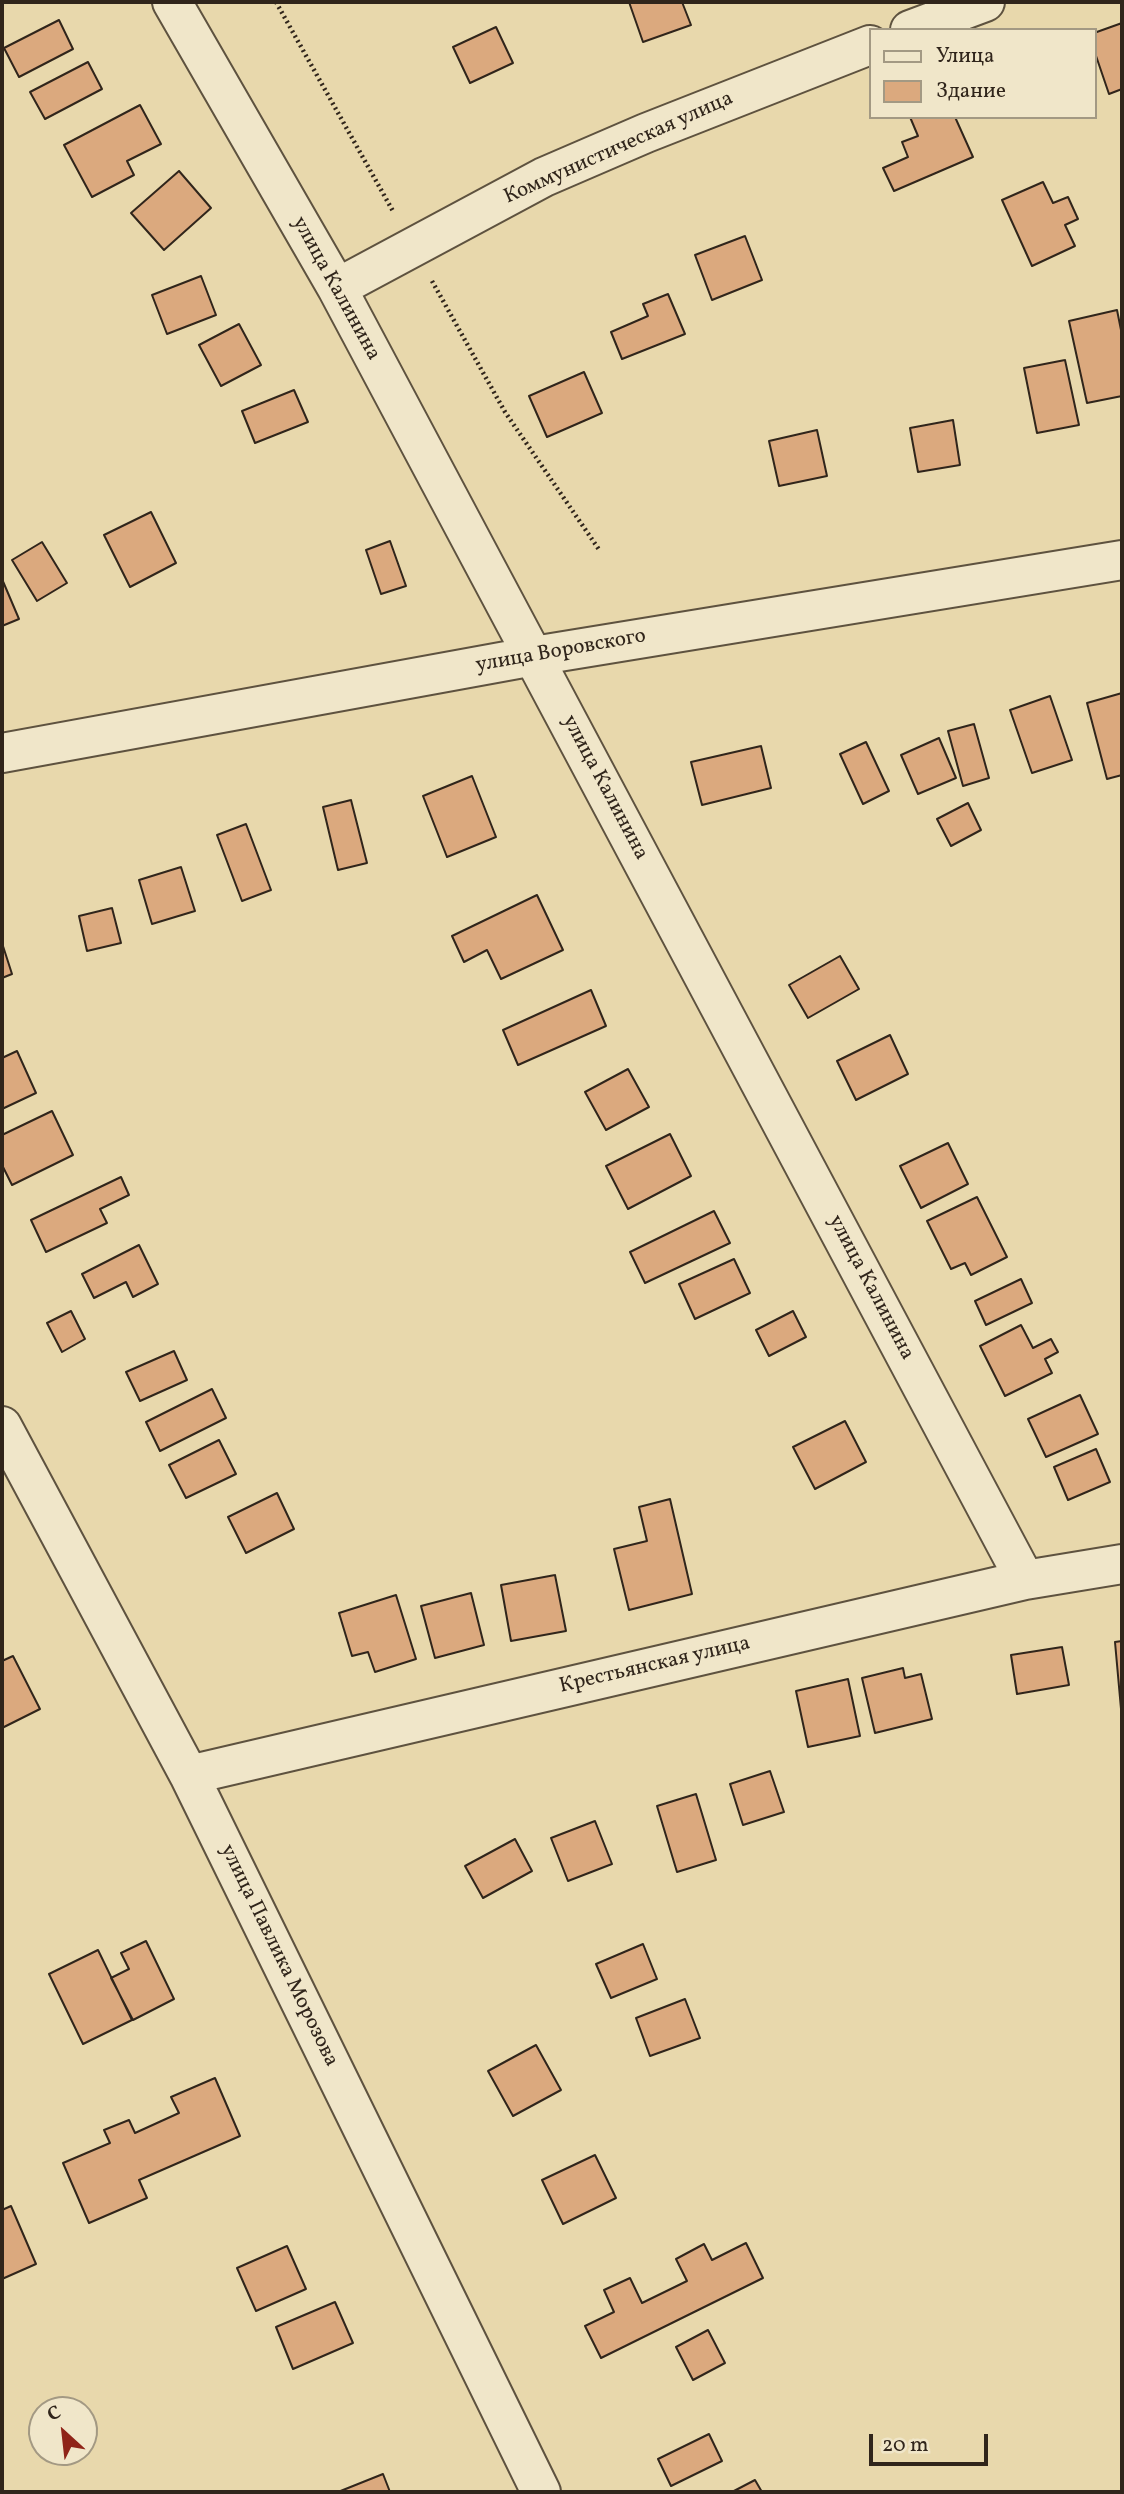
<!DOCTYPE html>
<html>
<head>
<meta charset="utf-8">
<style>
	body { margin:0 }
	#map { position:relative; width:1124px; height:2494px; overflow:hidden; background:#e8d8ac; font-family:Vollkorn,serif }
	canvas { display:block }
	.frame { position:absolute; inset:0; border:4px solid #30251b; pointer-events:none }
	.legend { position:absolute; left:869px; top:28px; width:228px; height:91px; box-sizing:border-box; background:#f0e6c9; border:2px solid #a39983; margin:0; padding:9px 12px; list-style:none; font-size:21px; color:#30251b }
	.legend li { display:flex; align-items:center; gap:14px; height:35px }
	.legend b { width:35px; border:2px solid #a39983 }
	.north { position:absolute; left:28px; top:2396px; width:70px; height:70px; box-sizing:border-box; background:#f0e6c9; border:2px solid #a39983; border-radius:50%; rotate:333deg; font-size:19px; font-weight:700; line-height:28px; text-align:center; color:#30251b }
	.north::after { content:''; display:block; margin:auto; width:24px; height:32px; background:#8f2418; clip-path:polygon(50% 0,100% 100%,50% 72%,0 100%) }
	.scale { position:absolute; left:869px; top:2434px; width:119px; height:32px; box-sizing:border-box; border:4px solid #30251b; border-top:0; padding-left:9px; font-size:21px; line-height:24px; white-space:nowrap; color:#30251b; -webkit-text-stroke:5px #f0e6c9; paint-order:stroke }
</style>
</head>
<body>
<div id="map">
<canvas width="1124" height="2494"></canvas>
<div class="frame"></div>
<ul class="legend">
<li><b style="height:9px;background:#f0e6c9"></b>Улица</li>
<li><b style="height:19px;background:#dba97e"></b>Здание</li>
</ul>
<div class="north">С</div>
<div class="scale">20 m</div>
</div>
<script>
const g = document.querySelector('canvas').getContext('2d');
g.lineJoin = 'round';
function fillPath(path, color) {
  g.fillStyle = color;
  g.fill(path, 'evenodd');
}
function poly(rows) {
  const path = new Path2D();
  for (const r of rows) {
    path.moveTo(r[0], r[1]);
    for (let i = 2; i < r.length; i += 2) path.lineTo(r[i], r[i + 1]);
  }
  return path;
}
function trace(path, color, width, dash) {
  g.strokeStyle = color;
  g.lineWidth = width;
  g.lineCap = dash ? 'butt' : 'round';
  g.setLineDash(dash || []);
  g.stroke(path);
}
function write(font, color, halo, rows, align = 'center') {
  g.font = font + ' Vollkorn,serif';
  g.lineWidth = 7;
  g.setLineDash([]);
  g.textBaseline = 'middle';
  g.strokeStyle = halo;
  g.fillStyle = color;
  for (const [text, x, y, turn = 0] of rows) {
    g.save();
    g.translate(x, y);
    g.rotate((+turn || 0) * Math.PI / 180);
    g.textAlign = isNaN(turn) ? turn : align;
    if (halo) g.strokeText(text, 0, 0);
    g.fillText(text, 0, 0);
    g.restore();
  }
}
const building = poly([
	[629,2,682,2,691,25,643,42,629,2],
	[59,20,73,49,19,77,4,48,59,20],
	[1122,23,1122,89,1109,94,1094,50,1094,33,1122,23],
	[496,27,513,63,470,83,453,47,496,27],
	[88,62,102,89,45,119,30,92,88,62],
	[140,105,161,144,127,161,134,175,92,197,64,145,140,105],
	[910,117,955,117,973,157,894,191,883,168,908,157,902,142,918,136,910,117],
	[179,171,211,208,164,250,131,213,179,171],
	[1043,182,1053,203,1068,197,1078,219,1065,225,1075,246,1032,266,1002,200,1043,182],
	[745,236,762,280,712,300,695,255,745,236],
	[201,276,216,315,167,334,152,295,201,276],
	[668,294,685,334,622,359,611,332,648,316,643,304,668,294],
	[1117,310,1122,335,1122,396,1087,403,1069,321,1117,310],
	[239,324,261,365,221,386,199,345,239,324],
	[1065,360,1079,425,1037,433,1024,368,1065,360],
	[584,372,602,413,547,437,529,396,584,372],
	[294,390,308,422,255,443,242,411,294,390],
	[953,420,960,465,918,472,910,428,953,420],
	[817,430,827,476,779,486,769,441,817,430],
	[151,512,176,563,130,587,104,535,151,512],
	[390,541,406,586,381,594,366,550,390,541],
	[42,542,67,583,37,601,12,560,42,542],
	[2,579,19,619,2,626,2,579],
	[1122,693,1122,775,1107,779,1087,703,1122,693],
	[1050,696,1072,760,1032,773,1010,710,1050,696],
	[974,724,989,778,963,786,948,731,974,724],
	[939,738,956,778,918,794,901,755,939,738],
	[866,742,889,791,863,804,840,754,866,742],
	[761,746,771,788,702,805,691,762,761,746],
	[472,776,496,837,447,857,423,796,472,776],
	[351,800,367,863,338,870,323,807,351,800],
	[968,803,981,830,951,846,937,819,968,803],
	[246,824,271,890,242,901,217,835,246,824],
	[181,867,195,911,152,924,139,880,181,867],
	[537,895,563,950,501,979,487,950,464,962,452,936,537,895],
	[112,908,121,943,87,951,79,916,112,908],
	[2,943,12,974,2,978,2,943],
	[840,956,859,989,808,1018,789,985,840,956],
	[591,990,606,1026,518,1065,503,1030,591,990],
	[890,1035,908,1074,856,1100,837,1061,890,1035],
	[17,1051,36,1093,2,1109,2,1058,17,1051],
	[628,1069,649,1107,606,1130,585,1092,628,1069],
	[52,1111,73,1155,12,1185,2,1165,2,1135,52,1111],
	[670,1134,691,1176,628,1209,606,1166,670,1134],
	[948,1143,968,1184,921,1208,900,1166,948,1143],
	[121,1177,129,1195,100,1209,107,1223,46,1252,31,1220,121,1177],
	[977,1197,1007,1257,971,1275,965,1263,951,1269,927,1221,977,1197],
	[714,1211,730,1243,645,1283,630,1252,714,1211],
	[139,1245,158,1284,133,1297,126,1282,94,1298,82,1274,139,1245],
	[734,1259,750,1293,695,1319,679,1284,734,1259],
	[1021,1279,1032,1303,986,1325,975,1301,1021,1279],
	[71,1311,85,1339,62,1352,47,1323,71,1311],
	[793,1311,806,1337,769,1356,756,1330,793,1311],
	[1021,1325,1033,1348,1051,1339,1058,1352,1045,1359,1052,1373,1005,1396,980,1346,1021,1325],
	[174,1351,187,1380,140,1401,126,1372,174,1351],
	[212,1389,226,1418,160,1451,146,1422,212,1389],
	[1080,1395,1098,1434,1046,1457,1028,1419,1080,1395],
	[845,1421,866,1462,815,1489,793,1447,845,1421],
	[219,1440,236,1474,186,1498,169,1465,219,1440],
	[1096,1449,1110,1482,1068,1500,1054,1467,1096,1449],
	[277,1493,294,1529,246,1553,228,1517,277,1493],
	[670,1499,692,1594,629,1610,614,1549,647,1541,639,1507,670,1499],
	[555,1575,566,1631,511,1641,501,1585,555,1575],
	[471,1593,484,1645,435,1658,421,1606,471,1593],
	[396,1595,416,1659,375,1672,368,1652,352,1656,339,1613,396,1595],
	[1122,1641,1122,1709,1121,1709,1115,1642,1122,1641],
	[1062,1647,1069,1685,1017,1694,1011,1655,1062,1647],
	[13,1656,40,1709,2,1728,2,1661,13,1656],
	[903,1668,905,1678,921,1674,932,1719,875,1733,862,1678,903,1668],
	[848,1679,860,1736,808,1747,796,1691,848,1679],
	[770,1771,784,1812,743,1825,730,1784,770,1771],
	[696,1794,716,1860,677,1872,657,1806,696,1794],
	[595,1821,612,1864,568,1881,551,1838,595,1821],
	[515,1839,532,1871,483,1898,465,1866,515,1839],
	[146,1941,174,1999,133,2020,111,1978,129,1969,121,1953,146,1941],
	[643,1944,657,1979,611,1998,596,1964,643,1944],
	[98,1950,132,2020,83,2044,49,1974,98,1950],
	[685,1999,700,2038,650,2056,636,2018,685,1999],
	[536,2045,561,2090,513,2116,488,2071,536,2045],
	[215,2078,240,2136,139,2180,147,2198,89,2223,63,2163,110,2143,104,2130,129,2120,135,2133,179,2113,171,2097,215,2078],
	[595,2155,616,2198,563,2224,542,2180,595,2155],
	[11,2206,36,2264,2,2279,2,2210,11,2206],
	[746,2243,763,2278,601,2358,585,2326,614,2312,604,2290,630,2278,642,2303,687,2281,676,2259,704,2244,712,2260,746,2243],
	[287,2246,306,2289,256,2311,237,2268,287,2246],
	[335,2302,353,2343,293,2369,276,2327,335,2302],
	[708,2330,725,2363,693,2380,676,2347,708,2330],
	[709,2434,722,2461,671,2486,658,2459,709,2434],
	[383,2474,390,2492,338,2492,383,2474],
	[755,2480,762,2492,732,2492,755,2480]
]);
const path = poly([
	[276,2,394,213],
	[432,281,505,412,600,551]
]);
const minor = poly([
	[172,2,337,288,1025,1580],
	[910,30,985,2],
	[337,288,544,177,646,133,870,45],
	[2,753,534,656,1122,560],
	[2,1426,189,1775,541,2492],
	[189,1775,1025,1580,1122,1564]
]);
const streetNames = [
	["Коммунистическая улица",619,149,-24],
	["улица Калинина",335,289,61],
	["улица Воровского",561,652,-10],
	["улица Калинина",604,788,62],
	["улица Калинина",870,1288,62],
	["Крестьянская улица",655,1666,-13],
	["улица Павлика Морозова",278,1956,64]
];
fillPath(building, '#dba97e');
trace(building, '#30251b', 2);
trace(minor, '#5e523f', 42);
trace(path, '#30251b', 4.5, [2, 3.5]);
trace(minor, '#f0e6c9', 38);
write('21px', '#30251b', '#f0e6c9', streetNames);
</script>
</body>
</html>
